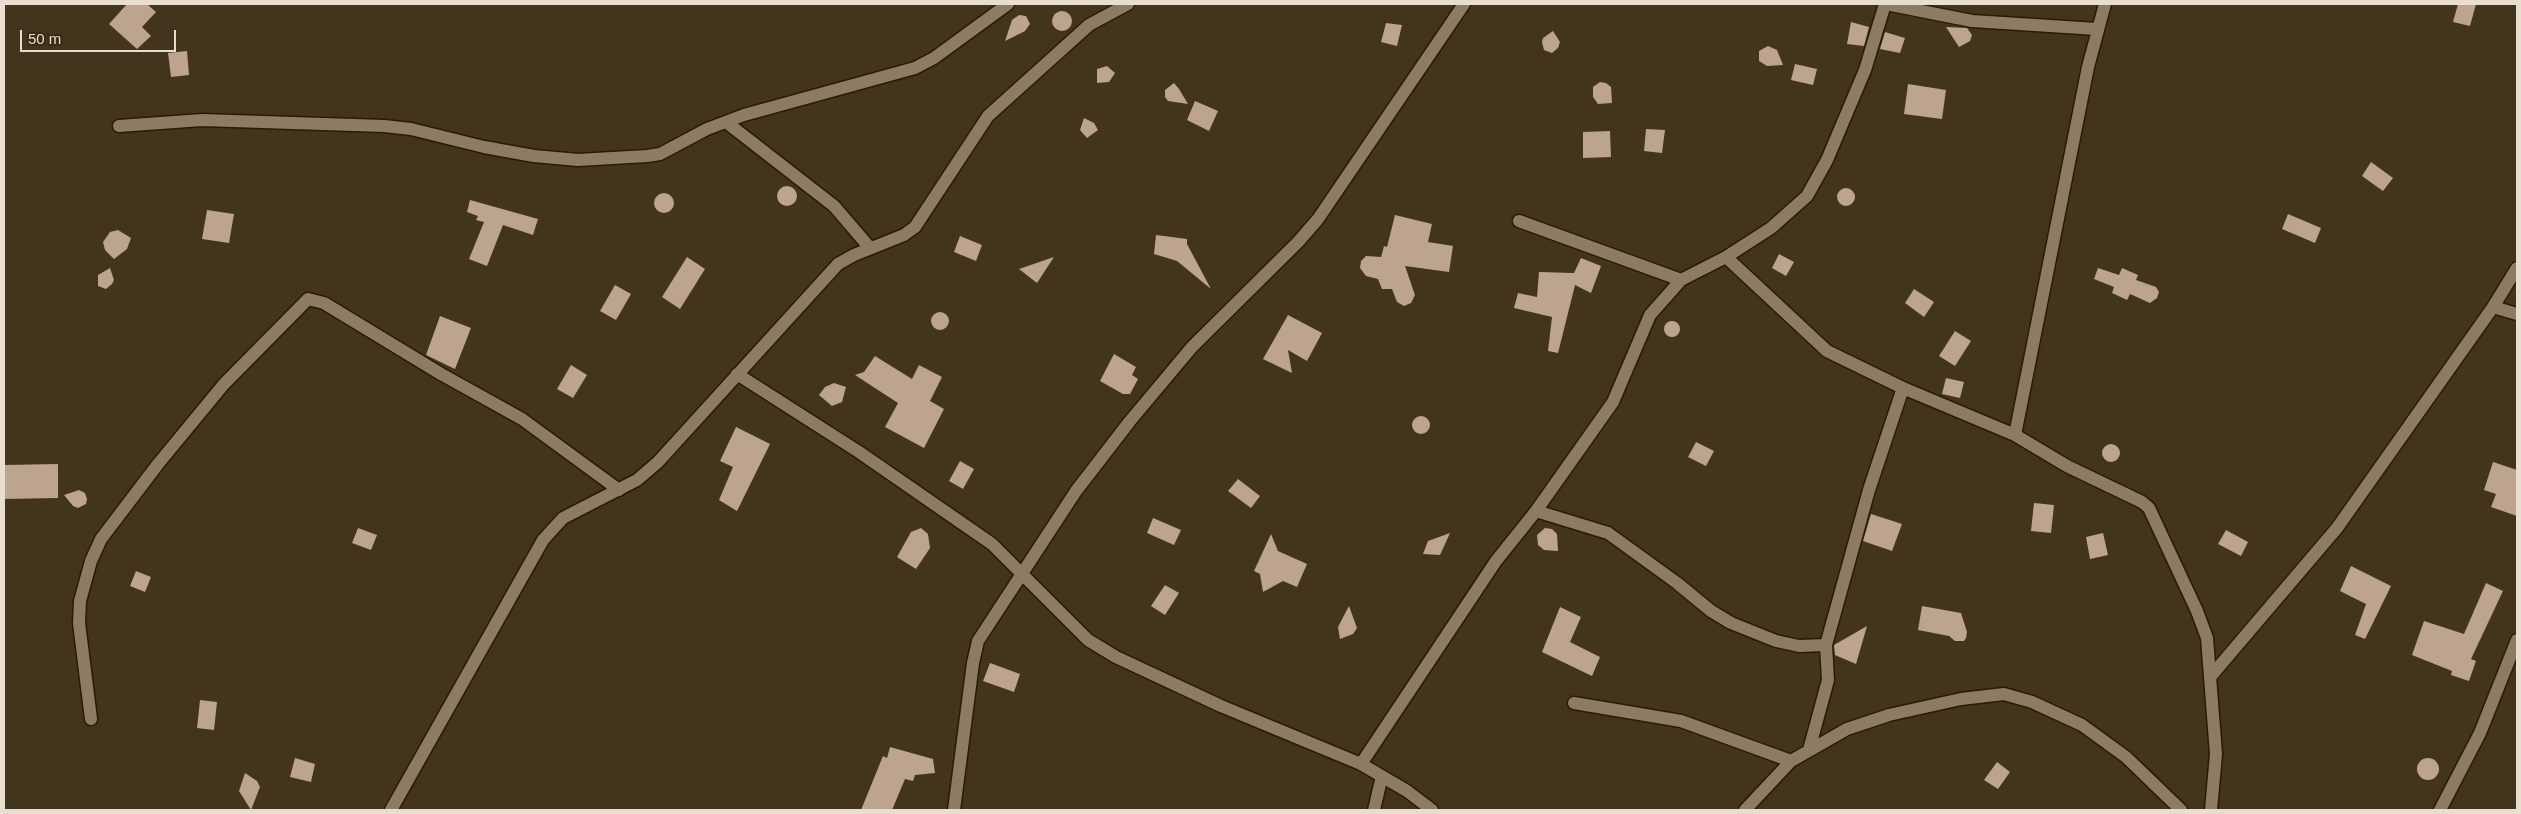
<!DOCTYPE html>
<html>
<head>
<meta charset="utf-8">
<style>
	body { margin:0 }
	#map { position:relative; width:2521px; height:814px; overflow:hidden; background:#43341d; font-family:Helvetica,sans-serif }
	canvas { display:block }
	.frame { position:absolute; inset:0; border:5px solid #e7ded0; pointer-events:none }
	.scale { position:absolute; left:20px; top:30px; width:156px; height:22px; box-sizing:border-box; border:2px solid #e7ded0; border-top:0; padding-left:6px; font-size:15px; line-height:18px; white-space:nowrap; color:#e7ded0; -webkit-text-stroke:4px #382a13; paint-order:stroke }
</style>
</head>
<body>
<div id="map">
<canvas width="2521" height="814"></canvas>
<div class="frame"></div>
<div class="scale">50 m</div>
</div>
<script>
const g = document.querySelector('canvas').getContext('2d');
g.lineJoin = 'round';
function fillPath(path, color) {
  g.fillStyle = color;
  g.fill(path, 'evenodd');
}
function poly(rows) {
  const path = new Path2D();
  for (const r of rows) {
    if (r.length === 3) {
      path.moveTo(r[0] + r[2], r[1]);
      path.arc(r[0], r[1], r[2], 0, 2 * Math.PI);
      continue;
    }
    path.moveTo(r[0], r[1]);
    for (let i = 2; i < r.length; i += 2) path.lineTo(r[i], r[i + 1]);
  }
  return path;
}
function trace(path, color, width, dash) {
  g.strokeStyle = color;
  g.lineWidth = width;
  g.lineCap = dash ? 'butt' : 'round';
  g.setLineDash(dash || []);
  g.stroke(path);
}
const building = poly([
	[127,4,147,4,156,12,142,27,151,36,137,49,109,24],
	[2458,4,2476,4,2470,26,2453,22],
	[1062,21,10],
	[1019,15,1026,16,1030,24,1025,31,1005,41,1012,20],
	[1851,22,1869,27,1864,46,1847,44],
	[1386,23,1402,25,1397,46,1381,42],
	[1946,27,1967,28,1972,35,1970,41,1959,47],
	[1553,31,1560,42,1558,48,1552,53,1544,50,1542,42,1543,38],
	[1885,32,1905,38,1900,53,1880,49],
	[1768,46,1777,50,1783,65,1767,66,1759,61,1759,51],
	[187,51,189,75,171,77,168,53],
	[1795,64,1817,69,1813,85,1791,80],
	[1107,66,1115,73,1109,82,1097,83,1097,69],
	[1600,82,1606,83,1611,87,1612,103,1598,104,1593,97,1593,87],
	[1174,83,1179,89,1188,104,1168,101,1165,97,1165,90],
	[1908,84,1946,90,1942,119,1904,114],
	[1195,101,1218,111,1209,131,1187,120],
	[1084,118,1094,123,1098,130,1087,138,1080,130],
	[1646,129,1665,130,1662,153,1644,151],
	[1610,131,1611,157,1583,158,1583,132],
	[2371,162,2393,178,2383,191,2362,176],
	[787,196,10],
	[1846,197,9],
	[664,203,10],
	[470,200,538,219,533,235,503,225,487,266,469,259,484,222,476,220,478,216,467,212],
	[207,210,234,214,229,243,202,239],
	[2288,214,2321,228,2315,243,2282,229],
	[1395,215,1432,224,1428,242,1453,246,1449,272,1405,266,1415,295,1411,303,1404,306,1397,302,1392,289,1382,289,1378,279,1366,276,1360,268,1361,261,1366,256,1381,257,1384,246,1387,247],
	[118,230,131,238,127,249,114,259,105,250,103,242,110,232],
	[1156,235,1187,239,1187,244,1211,289,1177,261,1154,254],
	[960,236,982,245,976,261,954,252],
	[1779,254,1794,262,1786,276,1772,268],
	[687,257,705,269,680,309,662,297],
	[1054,257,1037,283,1019,269],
	[1581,258,1601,266,1591,293,1575,285,1558,353,1548,351,1552,317,1514,308,1518,293,1537,297,1539,272,1574,273],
	[110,268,114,280,112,284,106,289,98,286,98,275],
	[2098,268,2119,275,2122,268,2138,275,2136,280,2156,287,2159,292,2157,298,2150,303,2130,294,2127,300,2112,293,2114,287,2094,279],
	[615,285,631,294,616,320,600,311],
	[1914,289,1934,302,1924,317,1905,303],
	[940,321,9],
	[1288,315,1322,333,1307,361,1288,350,1292,373,1263,359],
	[440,316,471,328,455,369,426,355],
	[1672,329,8],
	[1955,331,1971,341,1955,366,1939,356],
	[1114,354,1136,367,1132,375,1138,379,1130,394,1123,394,1100,381],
	[875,356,912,379,919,365,942,377,930,401,944,409,924,448,885,427,898,403,855,375,864,372],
	[571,365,587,375,573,398,557,389],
	[1946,378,1964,382,1960,398,1942,394],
	[834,383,846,387,842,402,832,406,819,395,825,387],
	[1421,425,9],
	[736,427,770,444,737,511,719,500,733,467,720,461],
	[1696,442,1714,451,1706,466,1688,457],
	[2111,453,9],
	[960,461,974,469,963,489,949,481],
	[2493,462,2517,470,2517,516,2491,507,2496,494,2484,490],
	[58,464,58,498,4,499,4,465],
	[1238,479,1260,496,1251,508,1228,491],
	[79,490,85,493,87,499,86,504,78,508,73,506,64,495],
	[2034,503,2054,505,2051,533,2031,531],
	[1871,514,1902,524,1892,551,1863,541],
	[1153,518,1181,530,1174,545,1147,533],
	[358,528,377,535,371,550,352,543],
	[921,528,928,534,930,548,916,569,897,557,911,532],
	[1545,528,1552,529,1557,534,1558,551,1544,550,1538,545,1537,535],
	[2226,530,2248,542,2241,556,2218,544],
	[1450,533,1440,555,1423,554,1428,541],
	[2103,533,2108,555,2090,559,2086,537],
	[1271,534,1278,551,1307,564,1297,587,1283,581,1263,592,1260,574,1254,571],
	[2351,566,2391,586,2365,639,2355,635,2366,604,2340,591],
	[136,571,151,577,145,592,130,586],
	[2486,583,2503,591,2471,659,2476,661,2469,681,2451,675,2452,671,2412,655,2424,621,2464,634],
	[1165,585,1179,593,1165,615,1151,606],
	[1349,606,1357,628,1353,634,1340,639,1338,627],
	[1922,606,1961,613,1967,632,1966,638,1964,641,1955,641,1949,636,1918,630],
	[1560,607,1581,617,1570,642,1600,657,1592,676,1542,652],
	[1867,626,1856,664,1835,655,1834,645],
	[990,663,1020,674,1014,692,983,681],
	[200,700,217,702,214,730,197,728],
	[890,747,933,759,935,773,915,775,913,781,905,779,892,810,861,810,883,756,887,758],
	[2428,769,11],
	[295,758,315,764,311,782,290,777],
	[1997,762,2010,772,1998,789,1984,780],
	[245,773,257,781,260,787,251,810,239,791]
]);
const street = poly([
	[1886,4,1972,21,2097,29],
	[726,122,834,206,870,248],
	[119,126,202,120,384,126,411,129,484,147,534,156,578,160,647,156,660,154,707,129,744,115,915,68,934,58,1008,4],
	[1519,221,1681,280,1726,257,1827,351,1903,388,2015,435,2067,466,2142,502,2149,508,2197,611,2207,638,2216,754,2211,810],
	[1726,257,1771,228,1807,196,1827,160,1865,70,1885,4],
	[2493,307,2517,314],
	[737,374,859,452,992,544,1088,640,1116,657,1221,706,1361,764,1407,791,1432,810],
	[2015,435,2088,67,2105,4],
	[1536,511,1608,533,1677,583,1711,611,1731,623,1776,641,1799,646,1826,645],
	[2211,676,2337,528,2493,307,2517,268],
	[1574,703,1681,721,1791,761],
	[91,719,79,623,80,601,91,561,101,539,158,464,224,384,308,299,324,303,441,374,522,419,619,490],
	[1809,750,1828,680,1826,645,1869,490,1903,388],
	[1361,764,1496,561,1536,511,1613,402,1650,315,1681,280],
	[391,810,543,540,563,518,637,480,658,462,838,264,854,255,904,235,915,227,988,116,1089,25,1128,4],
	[954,810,973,663,978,641,1076,491,1130,421,1192,347,1298,242,1318,219,1464,4],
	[1374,810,1382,776],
	[1745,810,1791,761,1847,729,1889,715,1961,699,2004,694,2032,702,2082,725,2126,757,2181,810],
	[2440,810,2480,733,2517,640]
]);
fillPath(building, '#bca48e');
trace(street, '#291b05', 15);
trace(street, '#8d7c63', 12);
</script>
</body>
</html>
